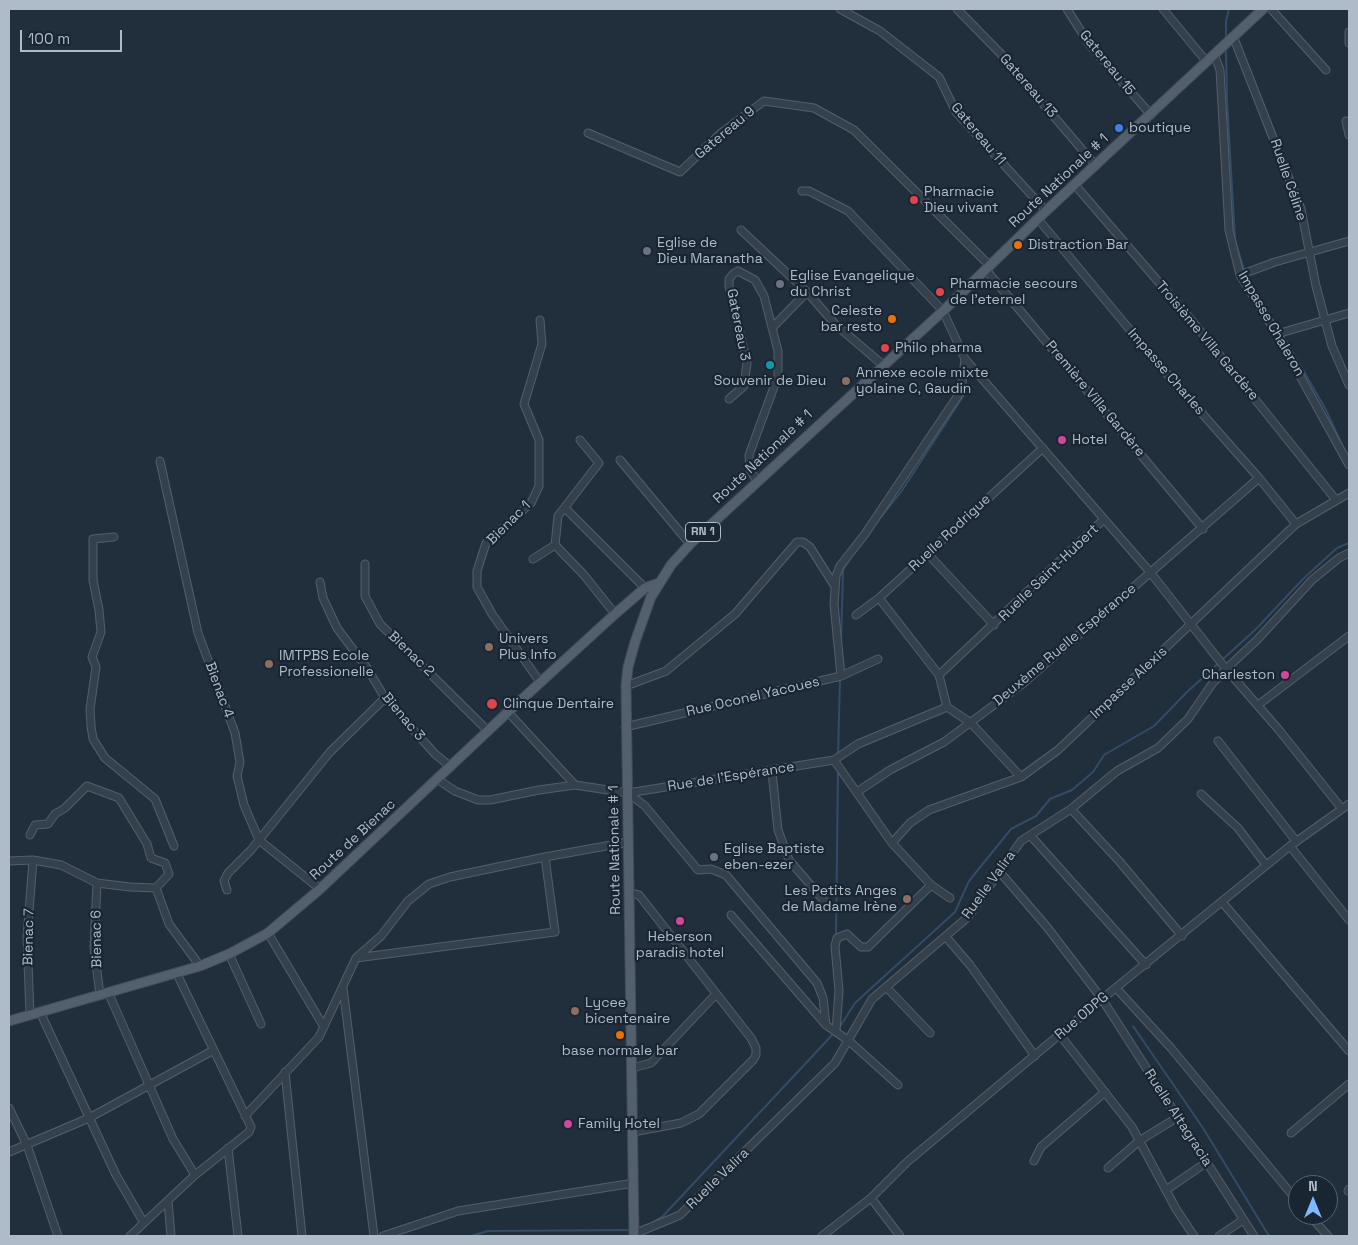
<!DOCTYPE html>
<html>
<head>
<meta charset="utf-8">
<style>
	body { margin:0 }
	#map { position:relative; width:1358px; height:1245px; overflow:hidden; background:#212f3d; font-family:"Space Grotesk",sans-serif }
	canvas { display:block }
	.frame { position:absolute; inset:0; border:10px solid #b0bbc9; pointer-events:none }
	.north { position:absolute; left:1288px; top:1175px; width:50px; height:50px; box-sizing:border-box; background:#1a2532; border:1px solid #56616e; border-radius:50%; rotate:0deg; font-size:14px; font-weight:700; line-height:20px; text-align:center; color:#b0bbc9 }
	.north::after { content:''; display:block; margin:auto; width:18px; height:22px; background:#7fb8ff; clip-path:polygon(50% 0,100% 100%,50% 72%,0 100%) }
	.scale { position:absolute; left:20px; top:30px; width:102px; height:22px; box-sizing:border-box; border:2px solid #b0bbc9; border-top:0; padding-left:6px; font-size:15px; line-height:18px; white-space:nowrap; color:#b0bbc9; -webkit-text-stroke:4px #1a2532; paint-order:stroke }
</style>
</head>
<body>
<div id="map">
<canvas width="1358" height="1245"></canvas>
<div class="frame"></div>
<div class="north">N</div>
<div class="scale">100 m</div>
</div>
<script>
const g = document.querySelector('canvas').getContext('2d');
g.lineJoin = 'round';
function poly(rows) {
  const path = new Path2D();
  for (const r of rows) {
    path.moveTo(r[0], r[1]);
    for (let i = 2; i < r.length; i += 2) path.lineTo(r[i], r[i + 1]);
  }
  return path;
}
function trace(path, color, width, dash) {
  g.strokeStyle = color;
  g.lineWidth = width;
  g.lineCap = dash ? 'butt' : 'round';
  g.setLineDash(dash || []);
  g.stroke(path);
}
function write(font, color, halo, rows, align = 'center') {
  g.font = font + ' "Space Grotesk",sans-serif';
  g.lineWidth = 4.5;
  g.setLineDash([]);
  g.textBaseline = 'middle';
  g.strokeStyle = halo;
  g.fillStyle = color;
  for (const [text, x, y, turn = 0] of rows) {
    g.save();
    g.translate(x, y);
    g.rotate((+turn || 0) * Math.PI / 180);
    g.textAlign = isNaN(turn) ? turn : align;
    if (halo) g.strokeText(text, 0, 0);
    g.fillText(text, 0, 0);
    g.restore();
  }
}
const stream = poly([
	[1226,37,1226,21,1229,9],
	[1226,51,1227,100,1235,240,1245,273,1279,330],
	[1282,334,1325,408,1344,449],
	[881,517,901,492,964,395,965,388],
	[841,642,843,570,850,559],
	[838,754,840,679],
	[836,937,838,769],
	[1133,1026,1203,1128,1269,1236],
	[839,1028,855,1003,955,912,969,881,1011,829,1036,816,1050,799,1072,790,1093,772,1104,755,1154,726,1187,692,1256,629,1303,579,1337,548,1349,543],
	[652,1223,663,1216,834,1033],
	[471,1236,488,1231,632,1230]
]);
const minor = poly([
	[840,9,880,31,939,77,956,112,1046,211],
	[957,9,1000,53,1096,166],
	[1067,9,1089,44,1151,115],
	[1163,9,1206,61],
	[1271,9,1326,70],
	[1349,32,1349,43],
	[1233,36,1301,209,1316,286,1332,346,1349,385],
	[1214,54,1220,70,1229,230,1240,275,1277,334,1349,465],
	[1346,121,1349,135],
	[588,133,680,172,721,133,764,101,814,108,854,130,990,266],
	[1075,185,1193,322,1336,500],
	[802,191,809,191,848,211,943,311,965,359,1150,572,1226,669,1257,640,1312,580,1339,558,1349,553],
	[1038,219,1154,359,1259,478,1296,524],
	[741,230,807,292,835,324,883,365],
	[986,270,1203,529],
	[1240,275,1275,262,1349,241],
	[772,328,807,292],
	[1277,334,1349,313],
	[729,399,744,386,747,363,729,286,729,279,733,274,738,271,755,280,764,296,778,351,778,376,749,455,750,470,757,481],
	[620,460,690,544],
	[160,461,198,633,235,733,240,762,237,776,244,805,259,840,320,889],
	[566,509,645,588],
	[114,537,93,539,93,580,99,610,101,632,92,657,96,667,90,709,91,726,93,739,105,758,155,799,174,846],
	[555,545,584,575,615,614],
	[928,554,994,625],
	[533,559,555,545,558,516,599,463,580,440],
	[365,564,365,596,380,624,488,731],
	[320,582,323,598,337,628,367,668,385,698,435,754,451,767],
	[879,598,939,675,947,707],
	[856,615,879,598,1043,448],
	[939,675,1103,520],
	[841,676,834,604,836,576,840,566,865,534,961,391,965,359],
	[540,682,492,614,477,587,477,571,486,543,531,503,539,486,539,440,524,404,542,344,540,320],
	[626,686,666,671,735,614,797,542,803,542,810,547,834,585],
	[1258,705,1349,636],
	[508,712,575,785],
	[625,727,841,676,878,659],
	[1218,741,1296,841],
	[834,760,892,843,931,885,950,898],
	[772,772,778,830,789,860,826,903],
	[437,779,455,791,478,800,490,800,539,790,575,785,628,793,834,760,858,744,947,707,971,723,1021,777],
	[857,792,890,770,944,742,1021,685,1259,478],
	[628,793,645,806,698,870,711,869,726,875,817,983,823,998,826,1025],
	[1201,794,1238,828,1266,865],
	[1071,809,1119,861,1182,936],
	[1030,835,1146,965],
	[892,843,910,823,929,810,1021,777,1058,750,1296,524,1349,493],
	[1290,846,1349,920],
	[9,861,33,860,61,865,97,883,130,887,156,888,169,874,165,863,151,858,147,844,119,798,87,786,65,808,55,814,48,824,35,825,30,835],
	[999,871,1047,927,1102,999,1254,1236],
	[97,883,94,947,100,995],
	[156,888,169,924,200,966],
	[227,890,224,881,228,873,251,850,330,752,385,698],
	[630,893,639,895,751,1038,756,1048,756,1055,753,1060,699,1114,681,1123,633,1132],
	[1222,902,1349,1051],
	[731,915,826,1025,849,1041,898,1085],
	[268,933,324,1027],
	[946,937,970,965,1035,1056],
	[229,954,261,1024],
	[356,958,555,932,545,857],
	[176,972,251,1127,249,1132,195,1175],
	[343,988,374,1236],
	[887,988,930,1033],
	[1116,988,1171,1048,1298,1202],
	[108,992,173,1139,195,1175,130,1236],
	[40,1012,116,1175,144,1223],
	[30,1014,27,937,33,860],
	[836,1031,839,991,835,946,837,938,847,934,861,947,868,947,931,885],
	[1060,1035,1132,1127,1176,1209,1194,1236],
	[632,1068,651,1063,716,994],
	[285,1072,302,1236],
	[9,1108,27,1145,58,1236],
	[245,1116,319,1037,356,958,381,936,408,901,429,884,450,877,545,857,628,842],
	[1291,1133,1349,1084],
	[228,1148,238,1236],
	[9,1152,89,1118,212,1051],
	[1034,1161,1041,1147,1105,1092],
	[1108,1168,1139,1141,1178,1117],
	[1166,1190,1207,1162],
	[1348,1191,1349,1189],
	[871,1198,900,1236],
	[168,1201,171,1236],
	[1309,1215,1328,1236],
	[634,1234,680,1215,835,1063,872,999,968,917,1021,841,1071,809,1117,771,1158,748,1188,719,1212,684,1226,669,1279,730,1342,809],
	[383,1236,458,1211,634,1183],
	[822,1236,871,1198,907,1162,1102,999,1290,846,1349,804],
	[1219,1236,1243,1220]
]);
const major = poly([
	[9,1021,200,966,229,954,268,933,320,889,508,712,615,614,645,588,659,583],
	[634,1236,626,686,628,667,635,642,651,597,671,565,690,544,943,311,1046,211,1263,9]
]);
const markers = [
	[1119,128,5,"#3f7fe0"],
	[914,200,5,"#e0444e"],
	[1018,245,5,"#e8710a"],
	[647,251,5,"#6b7280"],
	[780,284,5,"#6b7280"],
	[940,292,5,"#e0444e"],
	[892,319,5,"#e8710a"],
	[885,348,5,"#e0444e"],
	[770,365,5,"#0f9aa8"],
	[846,381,5,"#8d6e63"],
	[1062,440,5,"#d1479c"],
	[489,647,5,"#8d6e63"],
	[269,664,5,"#8d6e63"],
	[1285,675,5,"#d1479c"],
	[492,704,6,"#e0444e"],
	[714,857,5,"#6b7280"],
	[907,899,5,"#8d6e63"],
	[680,921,5,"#d1479c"],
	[575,1011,5,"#8d6e63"],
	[620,1035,5,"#e8710a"],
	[568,1124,5,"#d1479c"]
];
const shields = [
	[703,532,35]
];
const shieldNames = [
	["RN 1",703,532]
];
const streetNames = [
	["Gatereau 15",1107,63,51],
	["Gatereau 13",1028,86,49],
	["Gatereau 9",725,133,-40],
	["Gatereau 11",978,134,50],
	["Ruelle Céline",1288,180,71],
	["Route Nationale # 1",1059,181,-43],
	["Impasse Chaleron",1271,324,60],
	["Gatereau 3",738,325,79],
	["Troisième Villa Gardère",1207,341,50],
	["Impasse Charles",1166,372,49],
	["Première Villa Gardère",1095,399,50],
	["Route Nationale # 1",763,457,-43],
	["Bienac 1",509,523,-45],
	["Ruelle Rodrigue",950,533,-43],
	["Ruelle Saint-Hubert",1049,573,-44],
	["Deuxème Ruelle Espérance",1065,645,-40],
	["Bienac 2",411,654,44],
	["Impasse Alexis",1129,683,-43],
	["Bienac 4",219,690,70],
	["Rue Oconel Yacoues",753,697,-13],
	["Bienac 3",403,717,50],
	["Rue de l'Espérance",731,777,-9],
	["Route de Bienac",353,840,-43],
	["Route Nationale # 1",615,850,-91],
	["Ruelle Valira",989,885,-54],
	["Bienac 7",29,937,-89],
	["Bienac 6",97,939,-91],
	["Rue ODPG",1082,1016,-40],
	["Ruelle Altagracia",1178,1118,57],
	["Ruelle Valira",718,1179,-44]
];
const poiNames = [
	["boutique",1129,128],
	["Pharmacie",924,192],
	["Dieu vivant",924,208],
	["Eglise de",657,243],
	["Dieu Maranatha",657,259],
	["Distraction Bar",1028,245],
	["Eglise Evangelique",790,276],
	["du Christ",790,292],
	["Pharmacie secours",950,284],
	["de l'eternel",950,300],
	["Celeste",882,311,"right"],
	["bar resto",882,327,"right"],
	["Philo pharma",895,348],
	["Annexe ecole mixte",856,373],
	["yolaine C, Gaudin",856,389],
	["Souvenir de Dieu",770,381,"center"],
	["Hotel",1072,440],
	["Univers",499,639],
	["Plus Info",499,655],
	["IMTPBS Ecole",279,656],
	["Professionelle",279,672],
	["Charleston",1275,675,"right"],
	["Clinque Dentaire",503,704],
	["Eglise Baptiste",724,849],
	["eben-ezer",724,865],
	["Les Petits Anges",897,891,"right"],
	["de Madame Irène",897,907,"right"],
	["Heberson",680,937,"center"],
	["paradis hotel",680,953,"center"],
	["Lycee",585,1003],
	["bicentenaire",585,1019],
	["base normale bar",620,1051,"center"],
	["Family Hotel",578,1124]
];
trace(stream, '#334b66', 2);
trace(minor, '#535e6b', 9);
trace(major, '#414c59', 11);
trace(minor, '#35404d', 7);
trace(major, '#535f6d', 9);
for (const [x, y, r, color] of markers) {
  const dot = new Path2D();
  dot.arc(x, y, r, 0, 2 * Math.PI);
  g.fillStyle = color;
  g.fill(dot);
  trace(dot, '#1a2532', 2);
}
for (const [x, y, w] of shields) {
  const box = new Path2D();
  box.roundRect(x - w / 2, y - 9.5, w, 19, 4);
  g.fillStyle = '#1a2532';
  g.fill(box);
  trace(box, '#b0bbc9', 1);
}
write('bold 12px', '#b0bbc9', null, shieldNames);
write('14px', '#b0bbc9', '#1a2532', streetNames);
write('14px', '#b0bbc9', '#1a2532', poiNames, 'left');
</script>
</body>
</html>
